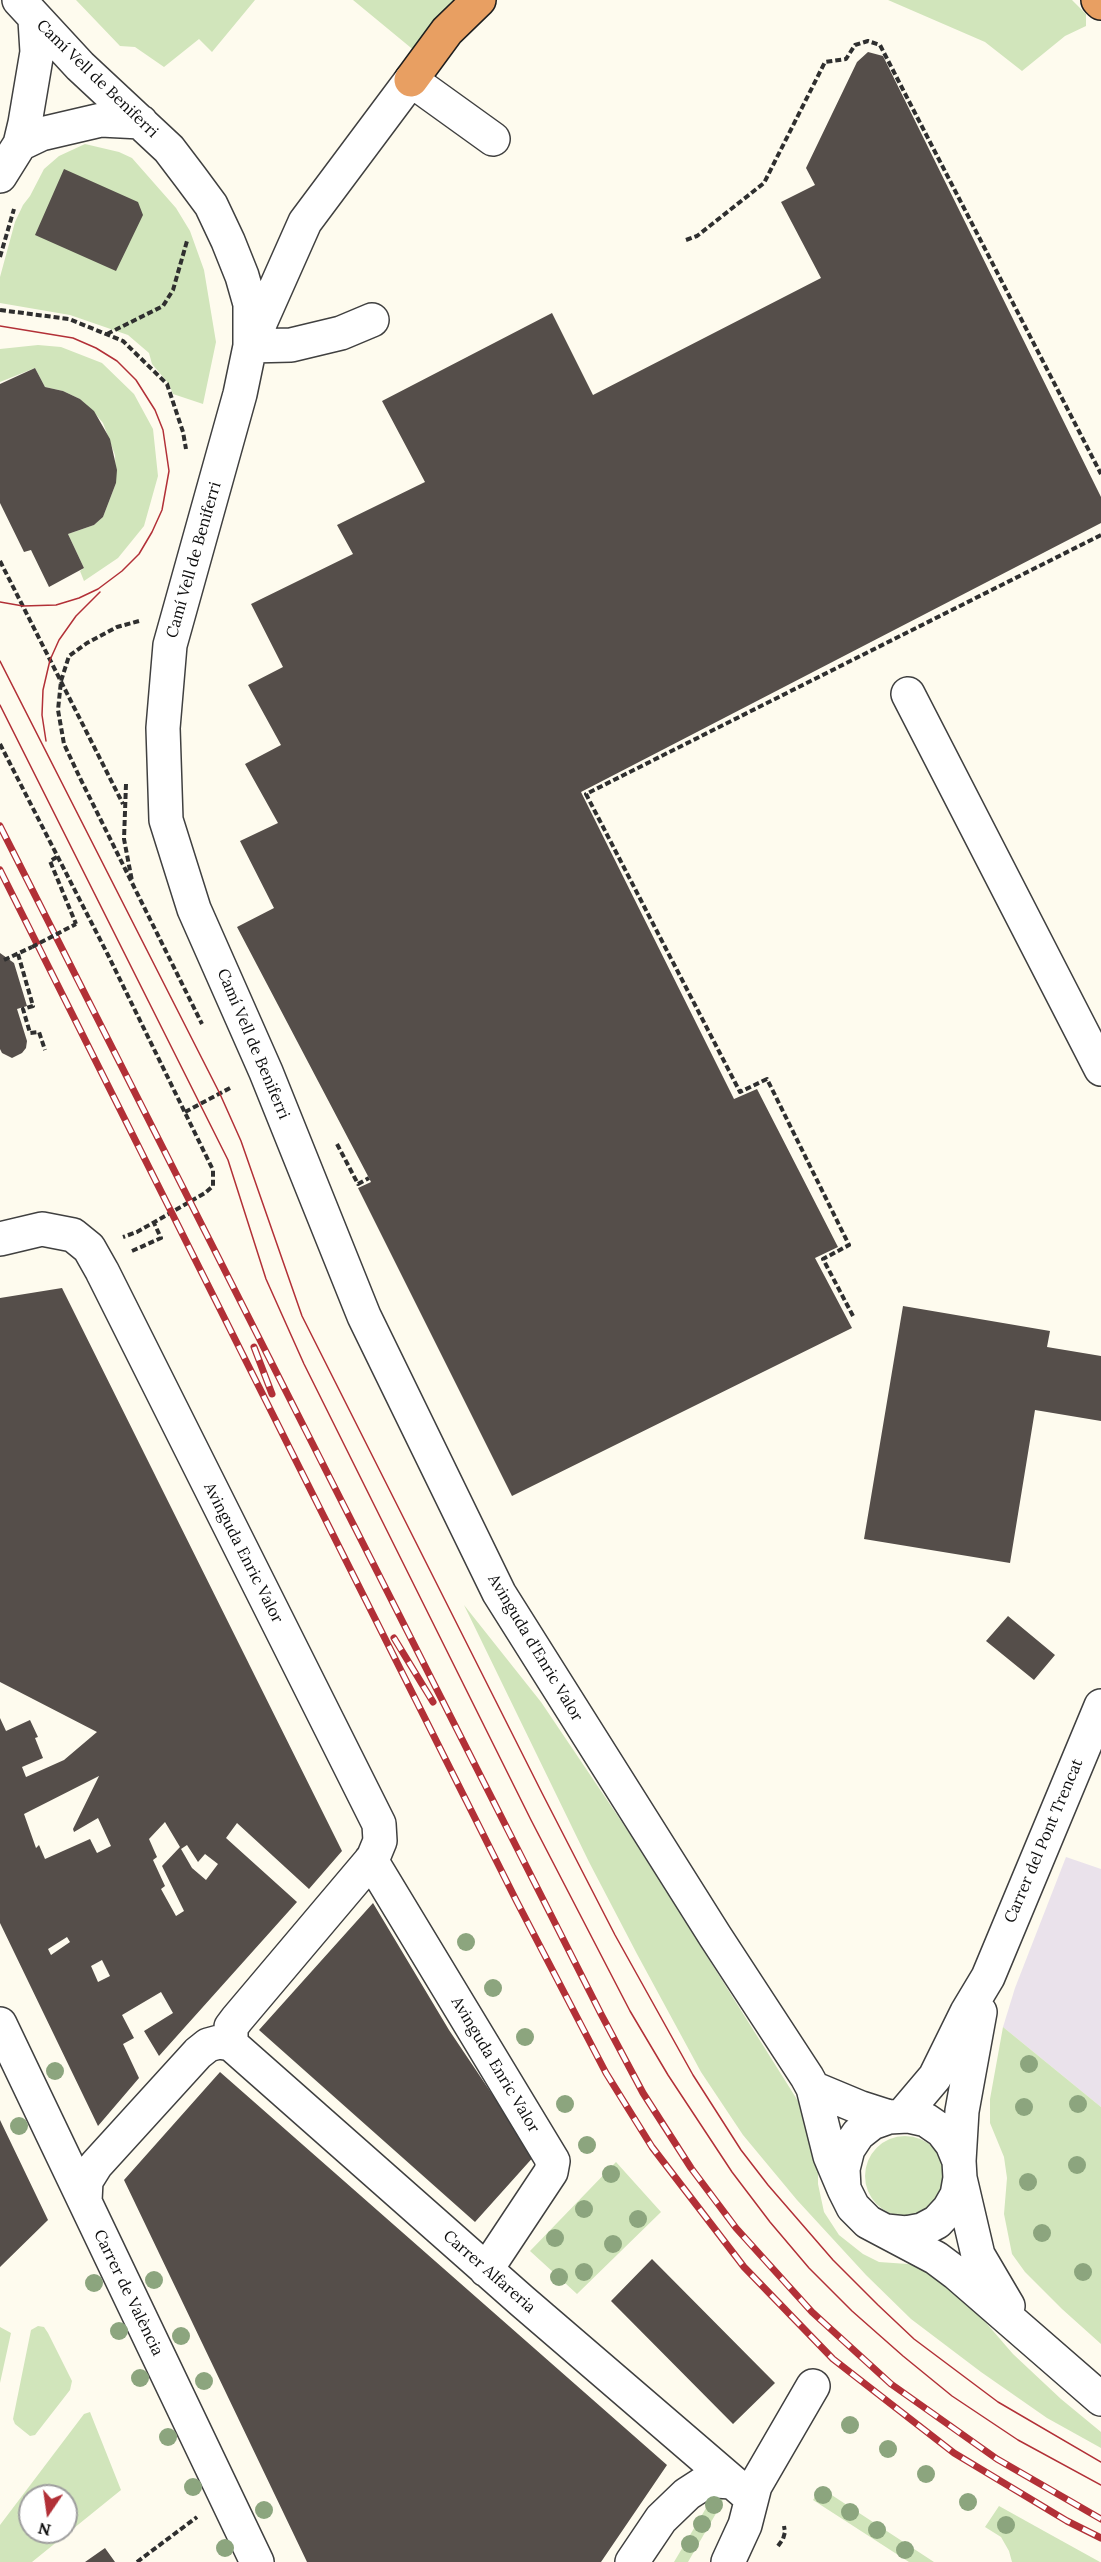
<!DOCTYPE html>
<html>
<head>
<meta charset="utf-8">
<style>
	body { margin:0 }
	#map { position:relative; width:1101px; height:2562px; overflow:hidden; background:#fefbee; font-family:Lora,serif }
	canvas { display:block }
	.north { position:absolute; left:18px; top:2484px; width:60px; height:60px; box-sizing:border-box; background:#fff; border:2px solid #9e9e9e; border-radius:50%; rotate:193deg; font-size:16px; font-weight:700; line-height:24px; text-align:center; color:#0d0d0d }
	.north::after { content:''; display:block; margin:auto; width:21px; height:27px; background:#b23037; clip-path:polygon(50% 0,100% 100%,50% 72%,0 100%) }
</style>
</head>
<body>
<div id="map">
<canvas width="1101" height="2562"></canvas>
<div class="north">N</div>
</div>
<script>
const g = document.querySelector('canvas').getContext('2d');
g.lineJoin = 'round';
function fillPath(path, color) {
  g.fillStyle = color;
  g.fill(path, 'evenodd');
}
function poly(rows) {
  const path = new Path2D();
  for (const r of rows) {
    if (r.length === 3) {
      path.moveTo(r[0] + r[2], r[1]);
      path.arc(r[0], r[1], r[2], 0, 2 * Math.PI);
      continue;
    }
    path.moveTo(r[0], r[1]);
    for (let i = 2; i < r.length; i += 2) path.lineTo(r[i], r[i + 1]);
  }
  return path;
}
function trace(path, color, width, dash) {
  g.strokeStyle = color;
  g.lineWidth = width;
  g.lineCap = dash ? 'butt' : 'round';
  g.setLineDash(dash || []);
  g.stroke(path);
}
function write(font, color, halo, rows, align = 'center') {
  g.font = font + ' Lora,serif';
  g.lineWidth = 6;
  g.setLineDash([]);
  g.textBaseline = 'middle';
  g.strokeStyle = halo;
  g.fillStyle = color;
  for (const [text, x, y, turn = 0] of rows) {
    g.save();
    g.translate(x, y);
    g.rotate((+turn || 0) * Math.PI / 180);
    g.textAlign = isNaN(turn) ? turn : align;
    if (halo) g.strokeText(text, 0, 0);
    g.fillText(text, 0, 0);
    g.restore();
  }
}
const industrial = poly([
	[1066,1857,1101,1869,1101,2107,1003,2027,1015,1988]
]);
const green = poly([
	[76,0,255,0,212,52,199,39,164,67,135,47,120,46],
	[353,0,466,0,416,52],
	[888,0,1072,0,1086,14,1086,26,1065,36,1022,71,985,42],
	[85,144,119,152,132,158,176,208,190,231,204,270,216,342,203,404,173,394,169,384,152,364,149,353,128,335,70,315,0,303,0,277,15,222,23,205,30,196,44,169,59,156],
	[38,345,61,347,102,363,134,394,153,429,158,476,144,526,118,558,84,581,80,571,84,568,68,534,94,525,103,517,116,483,115,455,103,423,93,411,80,399,63,391,45,387,35,368,0,382,0,349],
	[464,1605,541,1702,632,1837,803,2109,818,2149,818,2184,824,2212,839,2235,863,2254,879,2262,922,2265,970,2301,981,2317,1013,2354,1061,2399,1101,2432,1101,2448,1047,2418,981,2372,911,2319,866,2275,797,2200,743,2135,701,2072,637,1954,589,1862],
	[1003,2027,1101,2107,1101,2344,1062,2309,1025,2272,1012,2254,1004,2214,1007,2178,1004,2157,990,2123,990,2099],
	[905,2176,40],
	[616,2162,661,2212,577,2294,530,2251],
	[38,2326,44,2327,48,2333,72,2381,70,2390,35,2435,30,2436,15,2424,13,2419,31,2330],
	[0,2327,11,2333,0,2383],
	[90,2412,121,2490,32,2562,0,2562,0,2525,84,2414],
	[30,2496,66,2496,66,2532,30,2532],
	[821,2488,934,2562,909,2562,813,2500],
	[717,2494,723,2498,722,2503,688,2562,674,2562,712,2498],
	[999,2506,1044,2531,1100,2562,1012,2562,1009,2551,1001,2537,985,2527]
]);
const building = poly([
	[868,52,883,56,1101,497,1101,523,581,792,734,1099,757,1089,838,1247,815,1258,852,1328,512,1496,358,1188,371,1182,369,1178,237,927,274,908,240,841,278,823,245,764,281,745,248,685,283,667,251,604,353,554,337,525,425,482,382,401,552,313,593,395,821,278,781,202,815,185,806,168,857,62],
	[64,169,138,202,143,215,116,271,35,235],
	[35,368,45,387,63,391,80,399,94,411,110,439,117,470,116,483,103,517,94,525,68,534,84,568,49,587,31,550,24,552,0,503,0,384],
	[0,953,14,963,27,1006,17,1009,27,1041,26,1048,22,1053,12,1058,2,1053,0,1049],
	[62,1288,342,1851,309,1889,237,1823,226,1838,297,1902,159,2056,144,2031,173,2013,161,1992,122,2015,134,2038,123,2044,139,2078,98,2126,0,1923,0,1718,6,1731,30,1720,38,1737,35,1738,43,1758,22,1767,26,1777,64,1760,97,1732,0,1682,0,1298],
	[99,1776,73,1829,74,1832,98,1818,111,1846,97,1853,90,1839,45,1859,39,1845,36,1848,24,1814],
	[165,1822,180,1847,162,1866,184,1911,176,1916,161,1889,165,1886,153,1860,157,1857,149,1839],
	[187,1845,198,1862,205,1854,218,1864,206,1880,192,1868,181,1849],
	[67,1937,70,1942,51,1955,48,1949],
	[102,1960,110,1976,98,1982,91,1966],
	[903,1306,1050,1331,1047,1347,1101,1356,1101,1421,1035,1410,1010,1563,864,1539],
	[1008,1616,1055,1655,1034,1680,986,1641],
	[373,1903,449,2030,494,2097,536,2154,475,2222,259,2030],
	[220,2072,667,2465,601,2562,307,2562,124,2180],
	[0,2120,48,2220,0,2267],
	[652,2259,775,2383,733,2424,611,2301],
	[105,2548,115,2562,85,2562]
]);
const path = poly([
	[686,240,697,236,764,183,825,62,846,59,855,45,868,41,880,45,1101,474],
	[0,257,14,209],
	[0,310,69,319,123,341,167,384,183,432,186,449],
	[107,334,163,306,173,290,187,241],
	[0,561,123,804],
	[139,621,117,627,87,643,69,656,61,681,58,710,64,744,80,778,202,1024],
	[0,744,108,955,213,1170,213,1186,205,1193,137,1232,123,1237],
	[126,784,124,839,132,881],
	[57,857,50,861,76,924],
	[18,954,33,1006,23,1009,30,1033,39,1032,45,1050],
	[4,960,32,947],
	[185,1112,232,1087],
	[337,1144,358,1184,369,1178],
	[132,1251,161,1238,154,1223],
	[853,1316,823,1259,849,1245,767,1079,740,1092,586,794,1101,535],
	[778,2546,783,2539,785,2532,784,2526],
	[137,2562,197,2517]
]);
const minor = poly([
	[19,0,80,66,169,149,191,178,211,205,228,241,242,276,250,304,250,346,240,394,170,645,163,728,166,820,194,909,266,1072,364,1316,499,1593,715,1936,807,2077,813,2088,830,2156,844,2189],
	[20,144,41,134,101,120,141,122],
	[0,176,20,144,25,123,37,52,35,20],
	[253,339,305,222,411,80,493,139],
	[250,346,291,345,341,333,372,320],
	[908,694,1101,1069],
	[0,1239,42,1229,73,1235,89,1248,102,1271,379,1824,380,1841,373,1858,237,2019,231,2027,231,2044],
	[371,1860,553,2161,551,2172,486,2270],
	[0,2024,257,2562],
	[231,2044,522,2301,750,2497],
	[813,2088,861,2108,889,2117],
	[902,2116,935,2077,967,2012,988,1977,1101,1706],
	[959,2161,962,2111,980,2012],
	[960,2178,978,2255,1008,2306],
	[85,2201,86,2181,96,2165,198,2053,208,2045,219,2042,231,2044],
	[886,2231,906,2233,922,2230,937,2222,949,2209,957,2195,960,2178,959,2161,952,2144,942,2131,926,2120,908,2116,889,2117,872,2123,858,2134,848,2149,843,2169,844,2189,853,2207,868,2222,936,2258,956,2273,1101,2399],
	[632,2562,661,2519,687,2494,704,2483,717,2481,731,2482],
	[728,2562,745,2525,755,2486,813,2386]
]);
const highway = poly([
	[1098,0,1101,3],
	[411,80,447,31,479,0]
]);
const tram = poly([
	[0,326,73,338,96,348,117,361,136,380,155,410,163,430,169,471,162,510,152,532,139,554,122,571,98,589,79,598,56,605,23,606,0,602],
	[0,661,220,1094,241,1141,302,1316,542,1793,615,1935,693,2075,741,2150,768,2185,833,2260,878,2305,914,2339,998,2402,1101,2462],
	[0,705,228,1160,266,1279,304,1364,531,1820,630,2011,668,2075,732,2172,770,2222,809,2268,852,2311,903,2356,952,2396,1018,2440,1101,2485],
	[46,741,42,715,43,690,50,660,59,640,76,616,100,592]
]);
const rail = poly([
	[0,826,601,2014,643,2093,691,2168,736,2228,812,2312,891,2384,997,2459,1101,2519],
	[0,870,517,1902,606,2073,652,2147,744,2267,833,2359,954,2453,1067,2521,1101,2538],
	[254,1347,272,1394],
	[394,1638,433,1702]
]);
const pathBridge = poly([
	[32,947,76,924]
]);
const trees = [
	[466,1942],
	[493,1988],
	[525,2037],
	[1029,2064],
	[55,2071],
	[565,2104],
	[1078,2104],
	[1024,2107],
	[19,2126],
	[587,2145],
	[1077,2165],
	[611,2174],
	[1028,2182],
	[584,2209],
	[638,2219],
	[1042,2233],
	[555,2238],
	[613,2244],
	[584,2272],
	[1083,2272],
	[559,2277],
	[154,2280],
	[94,2283],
	[119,2331],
	[181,2336],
	[140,2378],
	[204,2381],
	[850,2425],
	[168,2437],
	[888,2449],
	[926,2474],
	[193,2487],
	[823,2495],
	[968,2502],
	[714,2505],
	[264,2510],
	[850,2512],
	[702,2524],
	[1006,2525],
	[877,2530],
	[690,2544],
	[225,2548],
	[905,2550]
];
const streetNames = [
	["Camí Vell de Beniferri",97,79,44],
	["Camí Vell de Beniferri",194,560,-74],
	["Camí Vell de Beniferri",253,1044,67],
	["Avinguda Enric Valor",243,1553,63],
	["Avinguda d'Enric Valor",535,1648,59],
	["Carrer del Pont Trencat",1044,1841,-67],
	["Avinguda Enric Valor",495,2065,59],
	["Carrer Alfareria",489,2272,41],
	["Carrer de València",128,2293,64]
];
fillPath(industrial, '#eae2eb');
fillPath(green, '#d1e5bb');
fillPath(building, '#554e4a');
trace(minor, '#404040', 36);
trace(highway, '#1e1e1e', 36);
trace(path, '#2f2f2f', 4, [6, 3]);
trace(minor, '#fff', 33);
trace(highway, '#e89f62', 33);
trace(tram, '#b23037', 1.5);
trace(rail, '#b23037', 7);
trace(rail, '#fff', 4.5, [14]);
trace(pathBridge, '#2f2f2f', 4, [6, 3]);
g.fillStyle = '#8ca57e';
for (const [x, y] of trees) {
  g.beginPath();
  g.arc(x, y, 9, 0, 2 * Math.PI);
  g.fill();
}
write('16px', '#0d0d0d', '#fff', streetNames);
</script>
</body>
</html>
